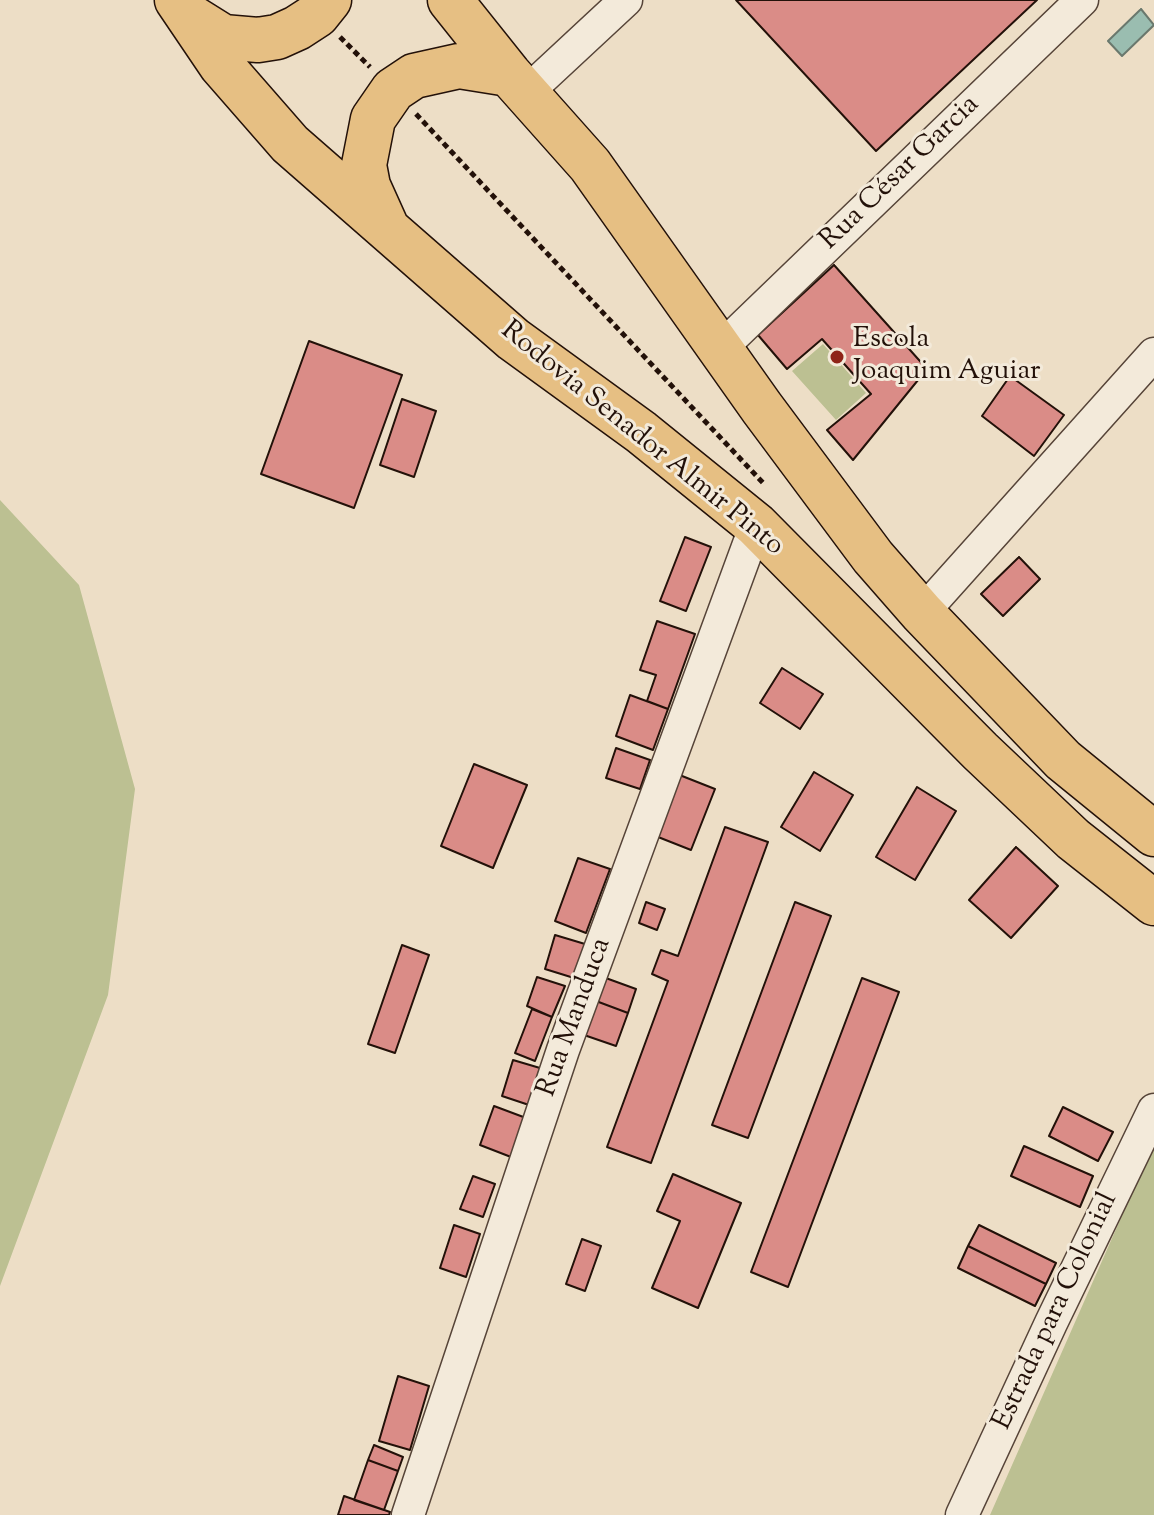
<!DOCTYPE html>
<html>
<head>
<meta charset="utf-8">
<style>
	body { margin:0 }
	canvas { display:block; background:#eddec6 }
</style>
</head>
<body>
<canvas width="1154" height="1515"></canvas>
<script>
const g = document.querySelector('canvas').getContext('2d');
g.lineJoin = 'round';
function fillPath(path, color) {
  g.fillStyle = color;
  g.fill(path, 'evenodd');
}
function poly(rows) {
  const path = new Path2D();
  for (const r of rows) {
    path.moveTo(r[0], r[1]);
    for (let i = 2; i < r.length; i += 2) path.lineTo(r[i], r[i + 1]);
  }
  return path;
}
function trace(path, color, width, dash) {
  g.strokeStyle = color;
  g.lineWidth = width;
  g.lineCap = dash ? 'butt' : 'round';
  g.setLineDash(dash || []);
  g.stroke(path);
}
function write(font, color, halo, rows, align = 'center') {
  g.font = font + ' "Sorts Mill Goudy",serif';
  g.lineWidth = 6;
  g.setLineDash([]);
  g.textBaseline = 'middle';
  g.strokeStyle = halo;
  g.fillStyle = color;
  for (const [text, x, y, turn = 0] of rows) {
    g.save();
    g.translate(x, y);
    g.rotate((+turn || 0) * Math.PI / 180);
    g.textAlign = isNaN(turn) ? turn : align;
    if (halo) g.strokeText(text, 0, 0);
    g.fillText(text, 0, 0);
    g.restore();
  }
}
const green = poly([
	[823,344,866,393,836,420,792,371],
	[0,500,79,585,135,789,108,995,0,1286],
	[1154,1143,1154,1515,990,1515]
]);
const water = poly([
	[1141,9,1154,25,1122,56,1108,41,1141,9]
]);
const building = poly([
	[736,0,1037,0,876,151,736,0],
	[834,265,927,369,853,460,827,430,871,394,822,339,787,369,758,335,834,265],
	[309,341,402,375,354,508,261,474,309,341],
	[1010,376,1064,415,1034,456,982,416,1010,376],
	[402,399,436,411,414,477,380,465,402,399],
	[685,537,711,547,686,611,660,601,685,537],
	[1019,557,1040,579,1003,616,981,594,1019,557],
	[657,621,695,634,668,709,647,701,656,675,640,670,657,621],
	[782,668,823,694,800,729,760,703,782,668],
	[630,695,668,709,653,750,616,736,630,695],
	[616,748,650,760,640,789,606,778,616,748],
	[474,764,527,785,493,868,441,846,474,764],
	[814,772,853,795,820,851,781,827,814,772],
	[677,774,715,789,691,850,653,835,677,774],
	[917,787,956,811,915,880,876,857,917,787],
	[725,827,768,842,651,1163,607,1147,668,981,652,974,661,950,678,956,725,827],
	[1016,847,1058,886,1011,938,969,900,1016,847],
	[578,858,610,869,586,933,555,921,578,858],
	[646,902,665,909,657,930,639,923,646,902],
	[795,902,831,916,748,1138,712,1125,795,902],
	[555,935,585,944,574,978,545,969,555,935],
	[402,945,429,955,395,1053,368,1044,402,945],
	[537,977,565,986,552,1017,527,1006,537,977],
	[603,977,636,989,628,1013,596,1001,603,977],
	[862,978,899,992,788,1287,751,1272,862,978],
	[596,1001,628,1013,616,1046,584,1035,596,1001],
	[532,1009,552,1017,535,1061,515,1053,532,1009],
	[513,1060,540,1068,529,1105,502,1096,513,1060],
	[494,1106,526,1118,511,1157,480,1145,494,1106],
	[1063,1107,1113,1132,1098,1161,1049,1136,1063,1107],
	[1024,1146,1093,1176,1080,1207,1011,1176,1024,1146],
	[673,1174,741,1203,698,1308,652,1288,680,1221,657,1211,673,1174],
	[473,1176,495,1184,483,1217,460,1209,473,1176],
	[454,1225,480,1234,466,1277,440,1268,454,1225],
	[979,1225,1056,1263,1046,1284,968,1246,979,1225],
	[582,1239,601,1246,585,1291,566,1284,582,1239],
	[968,1246,1046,1284,1035,1306,958,1268,968,1246],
	[398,1376,429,1386,410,1450,379,1441,398,1376],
	[374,1445,403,1457,398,1471,368,1460,374,1445],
	[368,1460,398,1471,384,1510,354,1500,368,1460],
	[344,1496,390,1512,389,1515,338,1515,344,1496]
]);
const path = poly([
	[340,37,370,67],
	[416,114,765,485]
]);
const minor = poly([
	[526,93,626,0],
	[721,348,1082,0],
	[922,613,1154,354],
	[408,1515,563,1050,756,525],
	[962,1515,1051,1323,1154,1110]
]);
const primary = poly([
	[177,0,221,65,290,144,513,339,641,432,756,525,980,751,1073,839,1154,903],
	[450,0,509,74,590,165,762,408,873,557,922,613,1063,760,1154,834],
	[188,15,223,37,258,40,277,37,297,28,317,15,329,0],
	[386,226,368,186,364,165,373,119,393,90,414,76,459,66,509,74]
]);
const markers = [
	[837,357,8,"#8f2418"]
];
const streetNames = [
	["Rua César Garcia",901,174,-44],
	["Rodovia Senador Almir Pinto",641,440,39],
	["Rua Manduca",576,1018,-70],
	["Estrada para Colonial",1057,1312,-65]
];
const poiNames = [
	["Escola",853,341],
	["Joaquim Aguiar",853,373]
];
fillPath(green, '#bcc092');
fillPath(water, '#9abdb0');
trace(water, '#6a786d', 2);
fillPath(building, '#da8c87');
trace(building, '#231109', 2);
trace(minor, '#564438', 35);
trace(primary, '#231109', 47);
trace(path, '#231109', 5, [6, 4]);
trace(minor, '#f3eada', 32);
trace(primary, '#e6bf83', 44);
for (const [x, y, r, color] of markers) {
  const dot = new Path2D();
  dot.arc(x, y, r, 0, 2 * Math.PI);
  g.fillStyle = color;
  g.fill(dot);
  trace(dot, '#f3eada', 3);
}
write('28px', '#231109', '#f3eada', streetNames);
write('28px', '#231109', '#f3eada', poiNames, 'left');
</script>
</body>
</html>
